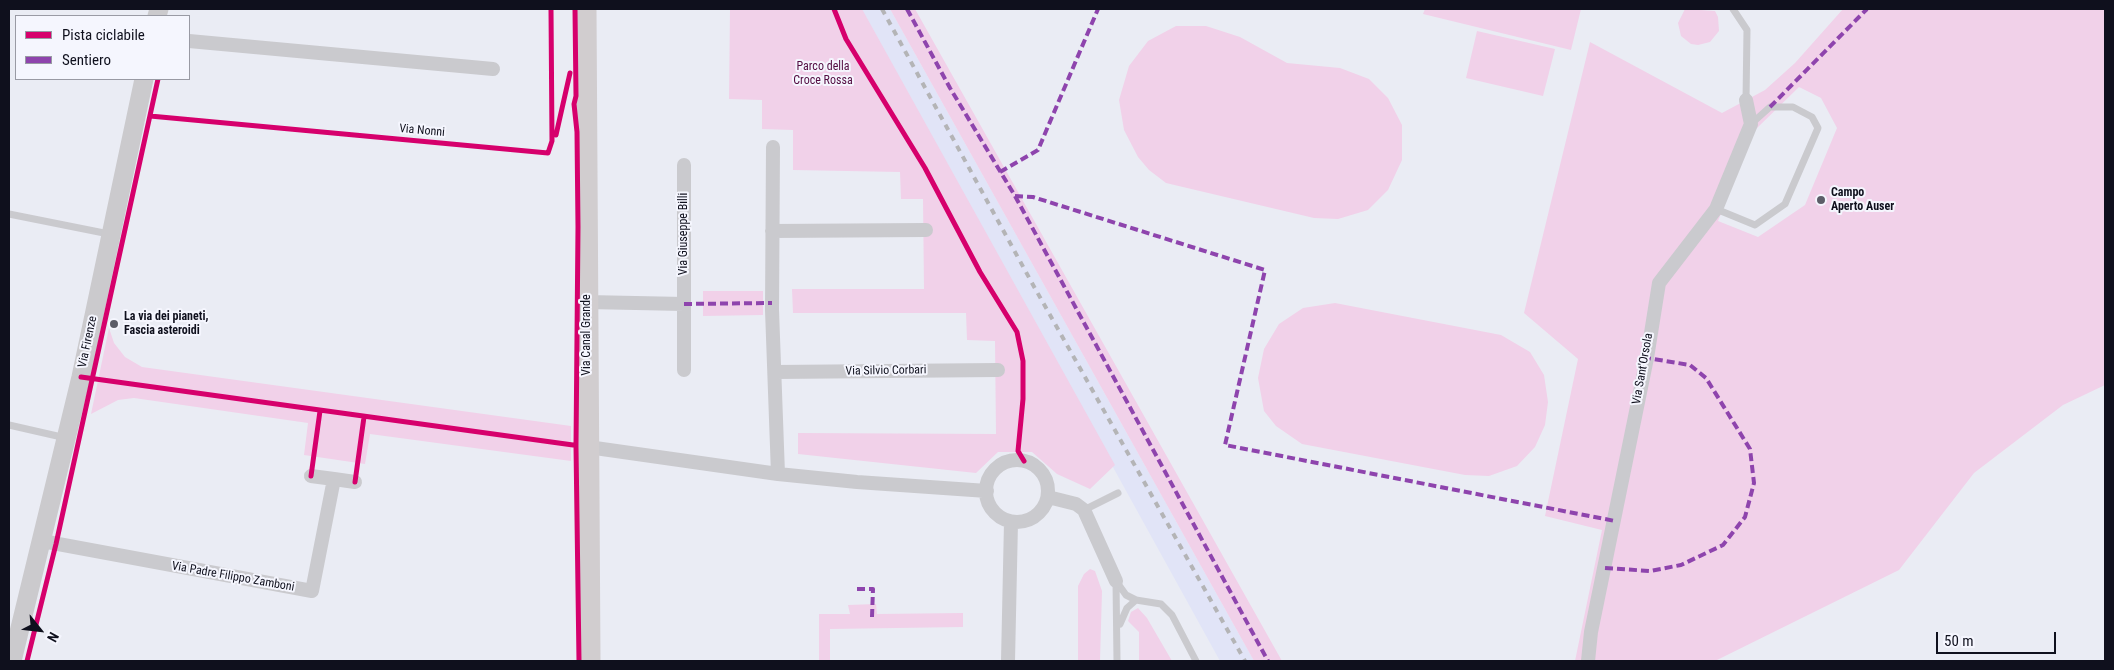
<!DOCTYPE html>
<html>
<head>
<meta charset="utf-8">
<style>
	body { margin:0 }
	#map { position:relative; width:2114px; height:670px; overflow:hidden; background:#eaecf4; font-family:"Roboto Condensed",sans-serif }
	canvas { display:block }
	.frame { position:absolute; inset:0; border:10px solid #0f101d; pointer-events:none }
	.legend { position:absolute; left:15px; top:15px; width:175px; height:65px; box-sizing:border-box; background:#f5f6fe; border:1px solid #999aa4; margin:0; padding:6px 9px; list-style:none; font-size:15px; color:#0f101d }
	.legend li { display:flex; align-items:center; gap:10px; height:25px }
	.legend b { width:25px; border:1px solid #999aa4 }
	.north { position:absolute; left:15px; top:605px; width:50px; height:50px; -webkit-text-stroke:4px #f5f6fe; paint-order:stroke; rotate:119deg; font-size:14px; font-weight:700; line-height:20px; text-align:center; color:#0f101d }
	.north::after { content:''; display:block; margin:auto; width:18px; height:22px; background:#0f101d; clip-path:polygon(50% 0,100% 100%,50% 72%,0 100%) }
	.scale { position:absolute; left:1936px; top:632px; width:120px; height:22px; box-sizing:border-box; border:2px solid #0f101d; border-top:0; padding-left:6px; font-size:15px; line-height:18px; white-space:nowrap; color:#0f101d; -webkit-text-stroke:4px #f5f6fe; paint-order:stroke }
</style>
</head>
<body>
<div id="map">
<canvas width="2114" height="670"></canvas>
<div class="frame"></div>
<ul class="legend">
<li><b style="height:6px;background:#d6006c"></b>Pista ciclabile</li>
<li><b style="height:6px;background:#8e44ad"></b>Sentiero</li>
</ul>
<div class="north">N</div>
<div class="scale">50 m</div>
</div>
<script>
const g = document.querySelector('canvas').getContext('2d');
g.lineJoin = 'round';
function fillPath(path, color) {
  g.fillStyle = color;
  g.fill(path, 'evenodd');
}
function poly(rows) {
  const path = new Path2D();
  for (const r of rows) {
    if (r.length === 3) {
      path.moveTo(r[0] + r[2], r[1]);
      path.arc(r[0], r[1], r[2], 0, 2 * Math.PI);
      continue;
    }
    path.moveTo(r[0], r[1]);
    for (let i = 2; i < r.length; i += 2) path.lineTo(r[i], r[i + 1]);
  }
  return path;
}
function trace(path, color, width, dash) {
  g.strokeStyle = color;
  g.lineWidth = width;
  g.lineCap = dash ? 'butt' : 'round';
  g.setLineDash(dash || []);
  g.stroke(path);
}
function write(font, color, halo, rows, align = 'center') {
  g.font = font + ' "Roboto Condensed",sans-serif';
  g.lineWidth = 4;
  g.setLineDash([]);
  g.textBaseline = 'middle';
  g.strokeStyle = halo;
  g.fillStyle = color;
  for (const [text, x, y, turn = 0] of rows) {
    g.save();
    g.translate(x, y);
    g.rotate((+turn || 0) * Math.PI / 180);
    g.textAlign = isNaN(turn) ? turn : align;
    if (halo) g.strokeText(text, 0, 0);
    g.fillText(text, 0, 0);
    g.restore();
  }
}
const built = poly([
	[860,9,890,9,1254,661,1220,661]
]);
const green = poly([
	[730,9,862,9,1115,465,1090,489,1057,474,1032,452,998,452,976,473,798,454,798,433,996,434,995,341,967,340,966,313,793,313,792,289,924,289,923,199,901,199,900,172,793,170,793,130,762,129,762,100,729,99],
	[890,9,915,9,1282,661,1254,661],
	[1425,9,1581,9,1571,50,1423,14],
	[1685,9,1715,11,1718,17,1719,31,1710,42,1698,45,1691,44,1681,36,1678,23],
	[1843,9,2105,9,2105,385,2063,405,1974,473,1899,570,1715,661,1575,661,1602,530,1545,516,1578,359,1524,313,1590,42,1722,113,1765,90,1795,63],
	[1799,87,1821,98,1837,128,1805,205,1758,237,1718,221,1755,130],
	[1176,26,1206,26,1240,37,1287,63,1340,68,1369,79,1388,98,1402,125,1402,160,1388,190,1368,210,1338,219,1314,218,1166,183,1149,170,1138,157,1124,130,1119,100,1129,66,1148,41],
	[1477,31,1555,49,1543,96,1466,78],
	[703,291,763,291,763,315,703,316],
	[1335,303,1501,335,1530,352,1544,375,1548,402,1545,425,1535,447,1517,466,1489,476,1465,475,1302,444,1276,426,1264,411,1258,378,1264,349,1279,324,1303,308],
	[109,328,114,343,125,357,142,367,571,426,571,461,370,434,365,464,304,455,308,423,134,398,118,400,91,414],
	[1090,569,1095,571,1102,591,1100,661,1078,661,1078,586,1084,574],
	[876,604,877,614,963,613,963,627,830,629,830,661,819,661,819,614,850,614,848,605],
	[1138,608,1147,618,1172,661,1139,661,1139,632,1128,621,1131,612]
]);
const lane = poly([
	[1733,9,1747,30,1746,100],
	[1716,209,1755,225,1785,204,1818,128,1812,117,1793,107,1770,107,1751,124],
	[9,214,109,234],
	[9,425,66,438],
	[1084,510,1118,493],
	[1116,581,1126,595,1136,600,1161,604,1172,615,1196,661],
	[1116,582,1117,661],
	[1120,624,1127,608,1136,600]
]);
const street = poly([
	[189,41,493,69],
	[773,147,772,310,778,474],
	[684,165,684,370],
	[772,231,926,230],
	[587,302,684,304],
	[775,372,998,370],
	[588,447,778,474,857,482,987,491],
	[1017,491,31],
	[334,479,355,482],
	[1048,497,1076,504,1084,510,1116,581],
	[42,541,312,591,334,479,311,476],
	[1008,661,1011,522],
	[1588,661,1591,632,1647,358,1659,283,1716,209,1751,124,1746,100]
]);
const secondary = poly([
	[157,16,159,9],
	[12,661,81,377,144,79]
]);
const primary = poly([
	[586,9,590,661]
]);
const rail = poly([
	[882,9,1032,283,1245,661]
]);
const quiet = poly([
	[907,9,950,88,1015,196,1268,661],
	[1770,107,1867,9],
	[1000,172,1038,150,1098,9],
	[1015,196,1033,197,1265,270,1225,445,1615,521],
	[684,304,772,303],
	[1605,568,1650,571,1681,565,1723,545,1745,517,1754,483,1750,449,1706,378,1690,365,1647,358],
	[857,589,873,589,872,617]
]);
const cycleway = poly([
	[575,9,576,96,574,104,577,132,578,227,576,446,579,661],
	[834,9,846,39,925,168,980,272,1017,332,1023,361,1023,399,1018,451,1024,461],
	[150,116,548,153,552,141,551,9],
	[556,135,570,73],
	[81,377,573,445],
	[311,476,320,411],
	[355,482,364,417],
	[27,661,56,544,158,79]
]);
const markers = [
	[1821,200,5,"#5c5d68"],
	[114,324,5,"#5c5d68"]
];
const parkNames = [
	["Parco della",823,67],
	["Croce Rossa",823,81]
];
const streetNames = [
	["Via Nonni",422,131,5],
	["Via Giuseppe Billi",684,234,-90],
	["Via Canal Grande",587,335,-90],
	["Via Firenze",88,342,-78],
	["Via Sant'Orsola",1643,369,-80],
	["Via Silvio Corbari",886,371,-1],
	["Via Padre Filippo Zamboni",233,577,10]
];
const poiNames = [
	["Campo",1831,193],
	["Aperto Auser",1831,207],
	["La via dei pianeti,",124,317],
	["Fascia asteroidi",124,331]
];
fillPath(built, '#e1e4f7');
fillPath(green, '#f1d1e9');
trace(lane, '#cacace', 7);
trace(street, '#cacace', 14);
trace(secondary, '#cbcacd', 19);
trace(primary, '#d1cdcf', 21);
trace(rail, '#b4b4b6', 4, [6, 6]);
trace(quiet, '#8e44ad', 4, [8, 4]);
trace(cycleway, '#d6006c', 5);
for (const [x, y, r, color] of markers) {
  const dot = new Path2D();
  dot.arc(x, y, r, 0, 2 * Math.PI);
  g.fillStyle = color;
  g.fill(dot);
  trace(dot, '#f5f6fe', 2);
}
write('12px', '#520a40', '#f5f6fe', parkNames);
write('12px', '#0f101d', '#f5f6fe', streetNames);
write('bold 12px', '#0f101d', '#f5f6fe', poiNames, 'left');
</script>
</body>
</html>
